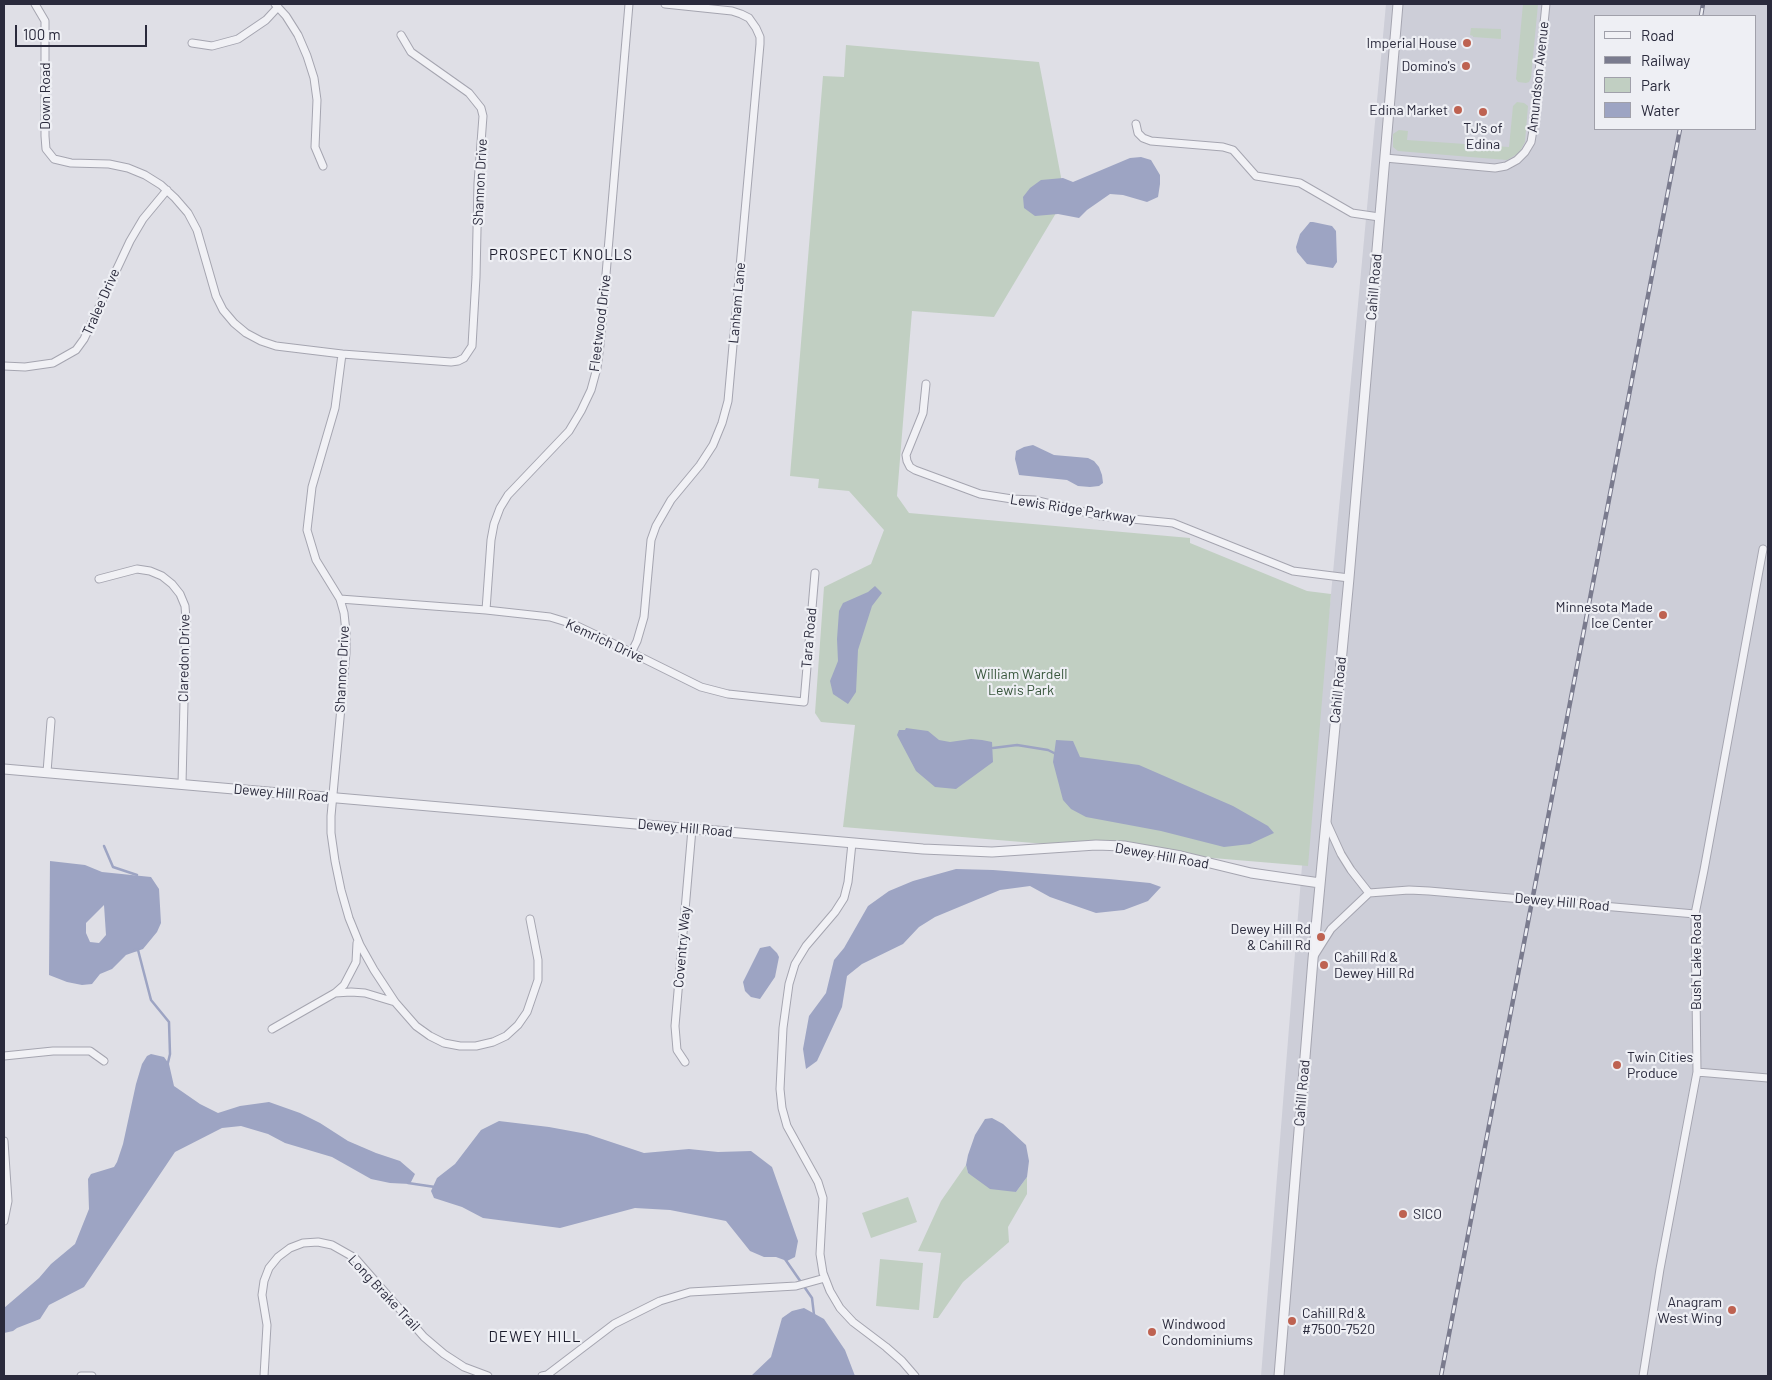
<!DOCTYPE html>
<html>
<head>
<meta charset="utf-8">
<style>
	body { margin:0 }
	#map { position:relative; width:1772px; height:1380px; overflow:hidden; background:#dfdfe6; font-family:Barlow,sans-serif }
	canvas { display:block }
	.frame { position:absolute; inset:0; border:5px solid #2a2a3c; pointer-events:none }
	.legend { position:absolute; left:1594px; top:15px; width:162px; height:115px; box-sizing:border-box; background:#eeeff4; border:1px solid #a0a0aa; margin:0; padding:6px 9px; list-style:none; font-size:15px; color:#2a2a3c }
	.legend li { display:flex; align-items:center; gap:10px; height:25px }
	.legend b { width:25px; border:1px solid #a0a0aa }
	.scale { position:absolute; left:15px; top:25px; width:132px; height:22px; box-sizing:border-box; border:2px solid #2a2a3c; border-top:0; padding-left:6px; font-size:15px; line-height:18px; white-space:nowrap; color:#2a2a3c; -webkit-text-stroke:4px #eeeff4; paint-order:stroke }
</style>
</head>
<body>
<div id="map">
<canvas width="1772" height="1380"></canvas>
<div class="frame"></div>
<ul class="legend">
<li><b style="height:6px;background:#f1f1f5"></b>Road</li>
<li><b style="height:6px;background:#7a7b8e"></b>Railway</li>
<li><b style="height:14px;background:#c1cfc2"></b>Park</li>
<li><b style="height:14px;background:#9da4c3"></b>Water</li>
</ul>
<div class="scale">100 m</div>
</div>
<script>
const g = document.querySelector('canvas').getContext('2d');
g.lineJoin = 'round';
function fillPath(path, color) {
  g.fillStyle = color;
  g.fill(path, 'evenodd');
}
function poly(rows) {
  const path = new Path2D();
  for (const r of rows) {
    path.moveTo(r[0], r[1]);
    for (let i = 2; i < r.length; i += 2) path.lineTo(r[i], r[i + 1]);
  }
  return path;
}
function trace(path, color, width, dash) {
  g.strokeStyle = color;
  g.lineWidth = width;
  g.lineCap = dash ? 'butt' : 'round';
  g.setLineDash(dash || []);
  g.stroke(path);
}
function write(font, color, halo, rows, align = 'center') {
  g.font = font + ' Barlow,sans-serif';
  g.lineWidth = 4.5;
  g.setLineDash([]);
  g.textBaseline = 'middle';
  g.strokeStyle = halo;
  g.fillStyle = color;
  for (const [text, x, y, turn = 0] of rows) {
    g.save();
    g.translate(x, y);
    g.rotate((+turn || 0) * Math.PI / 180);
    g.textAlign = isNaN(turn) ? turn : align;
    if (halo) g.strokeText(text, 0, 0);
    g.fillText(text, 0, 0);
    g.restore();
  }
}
const built = poly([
	[1386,4,1768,4,1768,1376,1261,1376,1302,866,1331,594],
	[1596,16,1756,16,1756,129,1596,129]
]);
const green = poly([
	[1523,4,1538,4,1531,78,1529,82,1526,83,1518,82,1516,79],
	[1471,28,1501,29,1501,39,1473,37,1473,36,1470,35],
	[846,45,1039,62,1065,198,994,317,912,311,897,496,909,513,1190,538,1190,543,1307,591,1331,594,1308,866,843,827,855,725,821,722,815,713,824,587,871,564,884,530,849,491,818,488,819,479,790,476,823,76,844,77],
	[1517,102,1524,103,1528,106,1525,142,1519,153,1507,160,1398,151,1393,147,1393,134,1399,130,1408,131,1407,140,1509,147,1513,106],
	[966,1165,968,1173,1016,1192,1027,1177,1027,1194,1008,1227,1009,1242,963,1282,938,1318,933,1318,941,1253,918,1251,941,1201],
	[908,1197,917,1222,871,1238,862,1213],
	[880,1259,923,1263,919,1310,876,1306]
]);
const water = poly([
	[1141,157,1151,160,1160,175,1160,184,1158,197,1147,202,1123,195,1110,194,1087,210,1079,218,1058,214,1035,216,1024,208,1023,197,1030,188,1041,180,1063,178,1073,182,1130,158],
	[1310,222,1313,222,1332,226,1336,231,1337,262,1333,268,1307,264,1297,252,1296,247,1300,234],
	[1033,445,1054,455,1088,458,1094,461,1099,467,1102,475,1103,483,1099,486,1090,487,1078,486,1067,480,1019,475,1015,459,1016,451,1024,447],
	[875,586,882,593,872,606,858,650,856,692,848,704,833,694,830,681,838,661,837,639,839,611,843,603,868,592],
	[906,728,928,731,939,740,950,742,971,739,982,740,992,742,993,762,956,789,935,787,916,771,897,735,899,730,905,730],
	[1056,740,1073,741,1080,757,1139,765,1233,806,1268,826,1274,833,1250,844,1224,847,1161,831,1086,817,1071,809,1063,800,1053,762],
	[50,861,85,865,102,872,151,877,159,889,161,923,157,932,143,949,126,955,112,969,100,974,92,984,82,985,67,982,49,975],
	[104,905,106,935,99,943,90,942,86,933,86,923],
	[956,869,993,870,1109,879,1150,883,1161,887,1148,901,1124,910,1096,913,1050,897,1030,886,1000,890,935,917,919,927,903,944,862,964,847,976,842,1007,817,1061,806,1069,803,1049,809,1016,826,993,834,960,844,948,868,906,889,891,913,881],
	[770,946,777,953,779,957,775,977,760,999,751,997,745,991,743,982,760,948],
	[151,1054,164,1057,169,1064,174,1086,200,1104,218,1113,240,1106,269,1102,300,1113,320,1123,348,1141,376,1153,400,1161,415,1174,410,1184,390,1183,371,1179,332,1157,285,1143,268,1134,241,1126,222,1128,175,1152,84,1287,49,1305,40,1319,17,1328,13,1331,4,1333,4,1308,39,1278,51,1264,75,1244,89,1209,88,1179,91,1174,114,1167,117,1162,123,1144,136,1084,142,1064,147,1056],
	[992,1118,1003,1124,1026,1145,1029,1161,1027,1177,1016,1192,990,1189,968,1173,966,1165,968,1155,975,1135,985,1119],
	[499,1121,549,1127,587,1134,644,1153,689,1149,718,1152,751,1151,772,1167,798,1241,795,1257,787,1261,776,1257,764,1257,750,1251,726,1221,670,1210,635,1208,560,1228,483,1218,462,1207,434,1198,431,1191,437,1178,455,1164,481,1130],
	[804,1308,824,1319,845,1350,855,1376,751,1376,771,1357,782,1318,792,1311]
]);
const stream = poly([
	[993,748,1017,745,1048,750,1054,753],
	[104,846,113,867,137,875,136,877],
	[135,950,138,950,151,1000,169,1022,170,1054,167,1067],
	[408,1183,435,1187],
	[785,1259,812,1298,814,1315]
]);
const minor = poly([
	[35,4,45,21,45,136,46,149,54,159,71,163,109,164,128,168,145,175,161,185,175,198,188,213,197,230,216,296,223,310,234,323,246,333,261,341,276,346,342,354,451,362,458,361,464,358,472,346,476,277,478,183,483,116,481,108,469,93,411,52,401,35],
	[275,4,286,16,298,35,307,56,314,78,317,100,315,147,323,166],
	[192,43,212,46,238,39,266,20,278,7],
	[1136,124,1138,133,1143,138,1151,141,1223,147,1233,150,1256,176,1300,183,1352,213,1379,217],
	[1385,158,1495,168,1506,166,1517,160,1525,152,1531,142,1533,130,1546,4],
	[342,354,335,408,312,487,307,530,316,560,340,599,344,613,346,632,346,653,331,816,331,833,335,861,341,890,349,918,360,945,374,970,395,1002,416,1026,430,1036,444,1043,460,1046,476,1046,493,1042,506,1036,518,1025,527,1012,538,980,538,960,530,919],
	[4,366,25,367,53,363,76,350,84,339,130,241,143,219,167,190],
	[926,384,923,413,906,455,907,461,910,467,915,470,980,494,1012,499,1034,500,1101,516,1173,523,1293,571,1349,578],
	[99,579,137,569,150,571,162,576,172,584,180,594,185,606,186,619,182,784],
	[340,599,486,610,550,617,573,624,594,634,701,687,728,694,804,702,815,573],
	[486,610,491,540,494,524,500,508,508,495,569,431,581,411,591,390,597,368,600,345,629,4],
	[631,653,637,641,644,617,651,540,656,526,671,500,700,465,713,445,722,423,728,401,760,44,760,37,756,28,749,18,741,14,732,11,665,4],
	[47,772,51,721],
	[1326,821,1341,854,1351,870,1369,893],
	[852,843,848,882,844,898,835,912,806,946,795,964,789,984,783,1028,780,1089,782,1108,787,1126,818,1182,823,1198,820,1254,823,1273,830,1291,840,1308,853,1322,886,1347,902,1361,915,1376],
	[1314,956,1331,929,1369,893,1409,890,1429,891,1695,914],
	[335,993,351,992,365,993,395,1002],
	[272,1029,335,993,344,985,356,962,357,943],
	[4,1056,53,1051,90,1051,104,1061],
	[685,1062,677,1050,675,1026,692,829],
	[1697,1072,1768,1078],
	[4,1141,8,1201,4,1221],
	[81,1376,92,1376],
	[264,1376,267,1325,262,1295,264,1281,269,1268,278,1257,290,1248,303,1243,318,1242,332,1245,355,1258,424,1337,444,1354,464,1367,488,1376],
	[542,1376,547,1375,614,1324,660,1301,690,1292,796,1286,825,1278],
	[1643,1376,1660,1269,1697,1072,1695,914,1704,870,1763,549]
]);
const tertiary = poly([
	[4,769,923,849,992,852,1096,845,1124,846,1181,856,1251,873,1320,883],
	[1279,1376,1313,959,1349,578,1398,4]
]);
const rail = poly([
	[1701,16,1703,4],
	[1441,1376,1680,129]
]);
const markers = [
	[1467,43,5,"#be6251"],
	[1466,66,5,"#be6251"],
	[1458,110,5,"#be6251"],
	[1483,112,5,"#be6251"],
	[1663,615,5,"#be6251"],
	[1321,937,5,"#be6251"],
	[1324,965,5,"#be6251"],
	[1617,1065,5,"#be6251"],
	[1403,1214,5,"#be6251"],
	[1732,1310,5,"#be6251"],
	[1292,1321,5,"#be6251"],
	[1152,1332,5,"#be6251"]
];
const poiNames = [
	["Imperial House",1457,43],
	["Domino's",1456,66],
	["Edina Market",1448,110],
	["TJ's of",1483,128,"center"],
	["Edina",1483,144,"center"],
	["Minnesota Made",1653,607],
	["Ice Center",1653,623],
	["Dewey Hill Rd",1311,929],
	["& Cahill Rd",1311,945],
	["Cahill Rd &",1334,957,"left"],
	["Dewey Hill Rd",1334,973,"left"],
	["Twin Cities",1627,1057,"left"],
	["Produce",1627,1073,"left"],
	["SICO",1413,1214,"left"],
	["Anagram",1722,1302],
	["West Wing",1722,1318],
	["Cahill Rd &",1302,1313,"left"],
	["#7500-7520",1302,1329,"left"],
	["Windwood",1162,1324,"left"],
	["Condominiums",1162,1340,"left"]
];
const streetNames = [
	["Amundson Avenue",1538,77,-84],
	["Down Road",45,96,-90],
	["Shannon Drive",480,182,-87],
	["Cahill Road",1374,287,-85],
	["Tralee Drive",101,302,-66],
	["Lanham Lane",737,303,-85],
	["Fleetwood Drive",600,323,-83],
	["Lewis Ridge Parkway",1073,509,9],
	["Tara Road",809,638,-85],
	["Kemrich Drive",605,641,25],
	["Claredon Drive",184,658,-89],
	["Shannon Drive",342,669,-87],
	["Cahill Road",1338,690,-84],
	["Dewey Hill Road",281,793,5],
	["Dewey Hill Road",685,828,5],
	["Dewey Hill Road",1162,856,10],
	["Dewey Hill Road",1562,902,5],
	["Coventry Way",682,947,-85],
	["Bush Lake Road",1696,962,-90],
	["Cahill Road",1302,1093,-85],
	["Long Brake Trail",384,1293,47]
];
const parkNames = [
	["William Wardell",1021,674],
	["Lewis Park",1021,690]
];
const neighbourhoodNames = [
	["PROSPECT KNOLLS",561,255],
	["DEWEY HILL",535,1337]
];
fillPath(built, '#cdced8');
fillPath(green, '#c1cfc2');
fillPath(water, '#9da4c3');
trace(stream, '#9da4c3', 2.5);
trace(minor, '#a5a5b0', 9);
trace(tertiary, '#a5a5b0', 11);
trace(minor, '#f1f1f5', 7);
trace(tertiary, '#f1f1f5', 9);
trace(rail, '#7a7b8e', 4.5);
trace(rail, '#eeeff4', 2.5, [8]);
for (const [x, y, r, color] of markers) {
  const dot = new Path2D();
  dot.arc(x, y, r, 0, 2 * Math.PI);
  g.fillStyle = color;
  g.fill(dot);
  trace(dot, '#eeeff4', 2);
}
write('14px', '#2a2a3c', '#eeeff4', poiNames, 'right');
write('14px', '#2a2a3c', '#eeeff4', streetNames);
write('14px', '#38563c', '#eeeff4', parkNames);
g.letterSpacing = '1px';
write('15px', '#1c1c2c', '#eeeff4', neighbourhoodNames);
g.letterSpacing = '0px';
</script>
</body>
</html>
